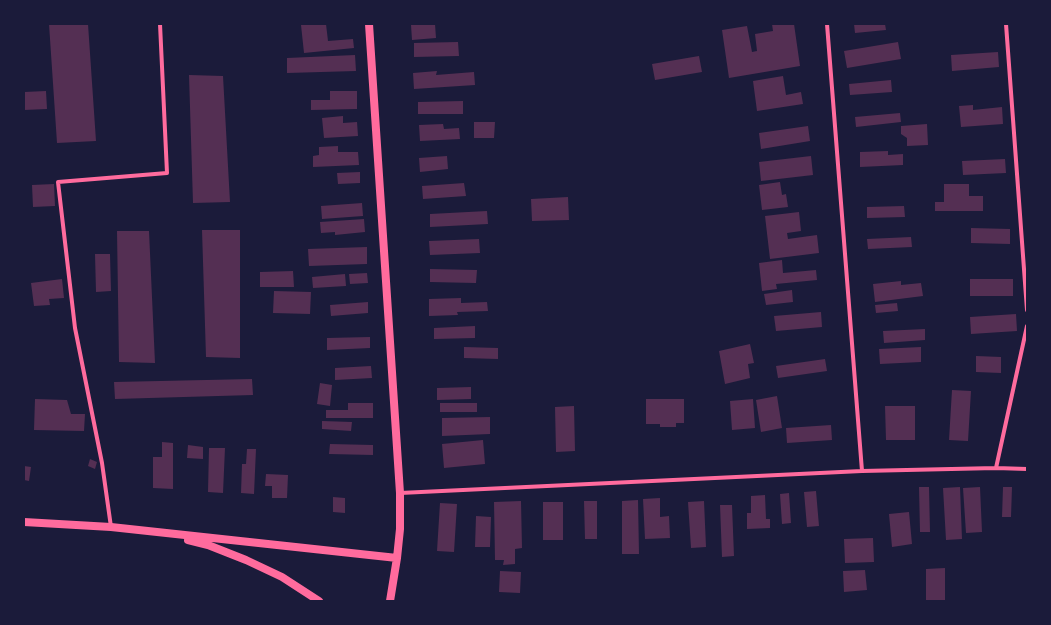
<!DOCTYPE html>
<html>
<head>
<meta charset="utf-8">
<style>
	body { margin:0 }
	#map { position:relative; width:1051px; height:625px; overflow:hidden; background:#1b1b3a; font-family:Helvetica,sans-serif }
	canvas { display:block }
	.frame { position:absolute; inset:0; border:25px solid #1b1b3a; pointer-events:none }
</style>
</head>
<body>
<div id="map">
<canvas width="1051" height="625"></canvas>
<div class="frame"></div>
</div>
<script>
const g = document.querySelector('canvas').getContext('2d');
g.lineJoin = 'round';
function fillPath(path, color) {
  g.fillStyle = color;
  g.fill(path, 'evenodd');
}
function poly(rows) {
  const path = new Path2D();
  for (const r of rows) {
    path.moveTo(r[0], r[1]);
    for (let i = 2; i < r.length; i += 2) path.lineTo(r[i], r[i + 1]);
  }
  return path;
}
function trace(path, color, width, dash) {
  g.strokeStyle = color;
  g.lineWidth = width;
  g.lineCap = dash ? 'butt' : 'round';
  g.setLineDash(dash || []);
  g.stroke(path);
}
const building = poly([
	[49,24,88,24,96,141,57,143],
	[319,24,326,24,328,41,353,39,354,48,304,53,301,25],
	[418,24,435,24,436,38,412,40,411,25],
	[772,24,794,24,800,66,729,78,722,30,747,26,752,52,757,51,755,34,773,31],
	[854,24,885,24,886,30,855,33],
	[458,42,459,56,414,57,414,43],
	[898,42,901,59,847,68,844,51],
	[998,52,999,67,952,71,951,55],
	[355,55,356,71,287,73,287,58],
	[699,56,702,72,655,80,652,64],
	[437,71,436,75,474,72,475,85,414,89,413,73],
	[189,75,223,76,230,202,193,203],
	[783,76,786,95,801,92,803,104,757,111,753,81],
	[891,80,892,92,850,95,849,84],
	[46,91,47,109,24,110,24,92],
	[330,91,357,91,357,109,311,110,311,100,330,100],
	[463,101,463,114,418,114,418,102],
	[973,105,973,110,1002,107,1003,124,961,127,959,106],
	[900,113,901,122,856,127,855,117],
	[343,116,343,123,357,122,358,136,324,138,322,118],
	[474,122,495,122,494,138,474,138],
	[443,124,444,129,459,128,460,139,420,141,419,125],
	[927,124,928,145,907,146,907,138,901,134,901,126],
	[808,126,810,141,761,149,759,133],
	[338,146,338,152,358,152,359,165,313,167,313,156,319,155,319,147],
	[888,151,888,155,903,154,903,165,860,167,860,152],
	[447,156,448,169,420,172,419,158],
	[811,156,813,175,761,181,759,162],
	[1005,159,1006,173,963,175,962,161],
	[360,172,360,183,338,184,337,173],
	[780,182,782,195,786,194,788,207,762,210,759,185],
	[464,183,466,196,423,199,422,186],
	[54,184,55,206,33,207,32,185],
	[944,184,969,184,969,196,983,196,983,211,935,211,935,202,944,202],
	[568,197,569,220,532,221,531,199],
	[362,203,363,216,322,219,321,206],
	[904,206,905,217,867,218,867,207],
	[487,211,488,224,430,227,430,214],
	[799,212,801,231,787,233,788,239,817,235,819,253,770,259,765,216],
	[364,219,365,232,335,235,335,232,321,233,320,222],
	[971,228,1010,229,1010,244,971,243],
	[202,230,240,230,240,358,206,357],
	[117,231,149,231,155,363,119,362],
	[911,237,912,247,868,249,867,239],
	[479,239,480,253,430,255,429,241],
	[367,247,367,264,309,266,308,249],
	[95,254,110,254,111,291,96,292],
	[782,260,783,273,816,270,817,280,776,284,777,289,762,291,759,263],
	[430,269,477,270,476,283,430,282],
	[293,271,294,287,260,287,260,272],
	[367,273,368,283,350,284,349,274],
	[345,274,346,286,313,288,312,277],
	[62,279,64,298,49,299,50,305,34,306,31,283],
	[970,279,1013,279,1013,296,970,296],
	[901,281,901,285,921,283,923,296,875,302,873,284],
	[792,290,793,302,766,305,764,294],
	[274,291,311,292,310,314,273,313],
	[461,298,461,303,487,302,488,311,457,312,458,315,429,316,429,299],
	[368,302,368,313,331,316,330,305],
	[897,303,898,311,876,313,875,305],
	[821,312,822,327,776,331,774,316],
	[1016,314,1017,331,971,334,970,317],
	[475,326,475,338,434,339,434,328],
	[925,329,925,340,884,343,883,331],
	[370,337,370,348,327,350,327,338],
	[750,344,754,363,748,364,750,378,725,384,719,351],
	[464,347,498,348,498,359,464,358],
	[921,347,921,362,880,364,879,349],
	[976,356,1001,357,1001,373,976,372],
	[825,359,827,371,778,378,776,366],
	[371,366,372,378,335,380,335,368],
	[252,379,253,395,115,399,114,382],
	[320,383,332,385,330,406,317,404],
	[471,387,471,399,437,400,437,388],
	[952,390,971,391,968,441,949,440],
	[777,396,782,428,761,432,756,400],
	[35,399,67,400,71,414,85,414,84,431,34,430],
	[646,399,684,399,684,423,676,423,676,427,660,427,660,424,646,424],
	[753,399,755,428,732,430,730,401],
	[348,403,373,403,373,418,326,418,326,410,348,410],
	[440,403,477,403,477,412,440,412],
	[574,406,575,451,556,452,555,407],
	[885,406,915,406,915,440,886,440],
	[490,417,490,434,442,436,442,418],
	[322,421,352,422,351,431,322,429],
	[831,425,832,440,787,443,786,428],
	[483,440,485,464,444,468,442,444],
	[162,442,173,443,173,489,153,488,153,457,162,457],
	[330,444,373,445,373,455,329,454],
	[188,445,203,447,203,459,187,458],
	[209,448,225,448,223,493,208,492],
	[247,449,256,449,254,494,241,493,242,464,246,464],
	[90,459,97,462,95,469,88,466],
	[24,466,31,467,29,481,24,480],
	[266,474,288,475,287,498,272,498,272,486,265,486],
	[919,487,929,487,930,532,920,532],
	[960,487,962,539,946,540,943,488],
	[980,487,982,532,966,533,963,488],
	[1003,487,1012,487,1011,517,1002,517],
	[816,491,819,526,807,527,804,492],
	[789,493,791,523,782,524,780,494],
	[765,495,766,519,770,519,770,528,747,529,747,513,751,513,751,496],
	[333,497,345,498,345,513,333,512],
	[660,498,660,517,669,516,670,538,645,539,643,499],
	[638,500,639,554,622,554,622,501],
	[521,501,522,548,515,549,515,564,503,565,504,560,495,560,494,502],
	[584,501,597,501,597,539,585,539],
	[704,501,706,547,691,548,688,502],
	[543,502,563,502,563,540,543,540],
	[440,503,457,504,454,552,437,551],
	[720,505,732,505,734,556,722,557],
	[909,512,912,544,892,547,889,514],
	[476,516,491,517,490,547,475,547],
	[873,538,874,562,845,563,844,539],
	[945,568,945,601,926,601,926,569],
	[865,570,867,590,844,592,843,571],
	[500,571,521,572,520,593,499,592]
]);
const minor = poly([
	[827,24,862,471],
	[1006,24,1027,310],
	[996,468,1027,326],
	[400,493,862,471,996,468,1027,469],
	[111,527,102,463,75,328,58,182,167,173,160,24]
]);
const secondary = poly([
	[369,24,400,493,400,529,397,558,390,601],
	[24,522,111,527,397,558],
	[188,540,208,545,246,560,282,577,319,601]
]);
fillPath(building, '#542f53');
trace(minor, '#ff6b9d', 4);
trace(secondary, '#ff6b9d', 8);
</script>
</body>
</html>
